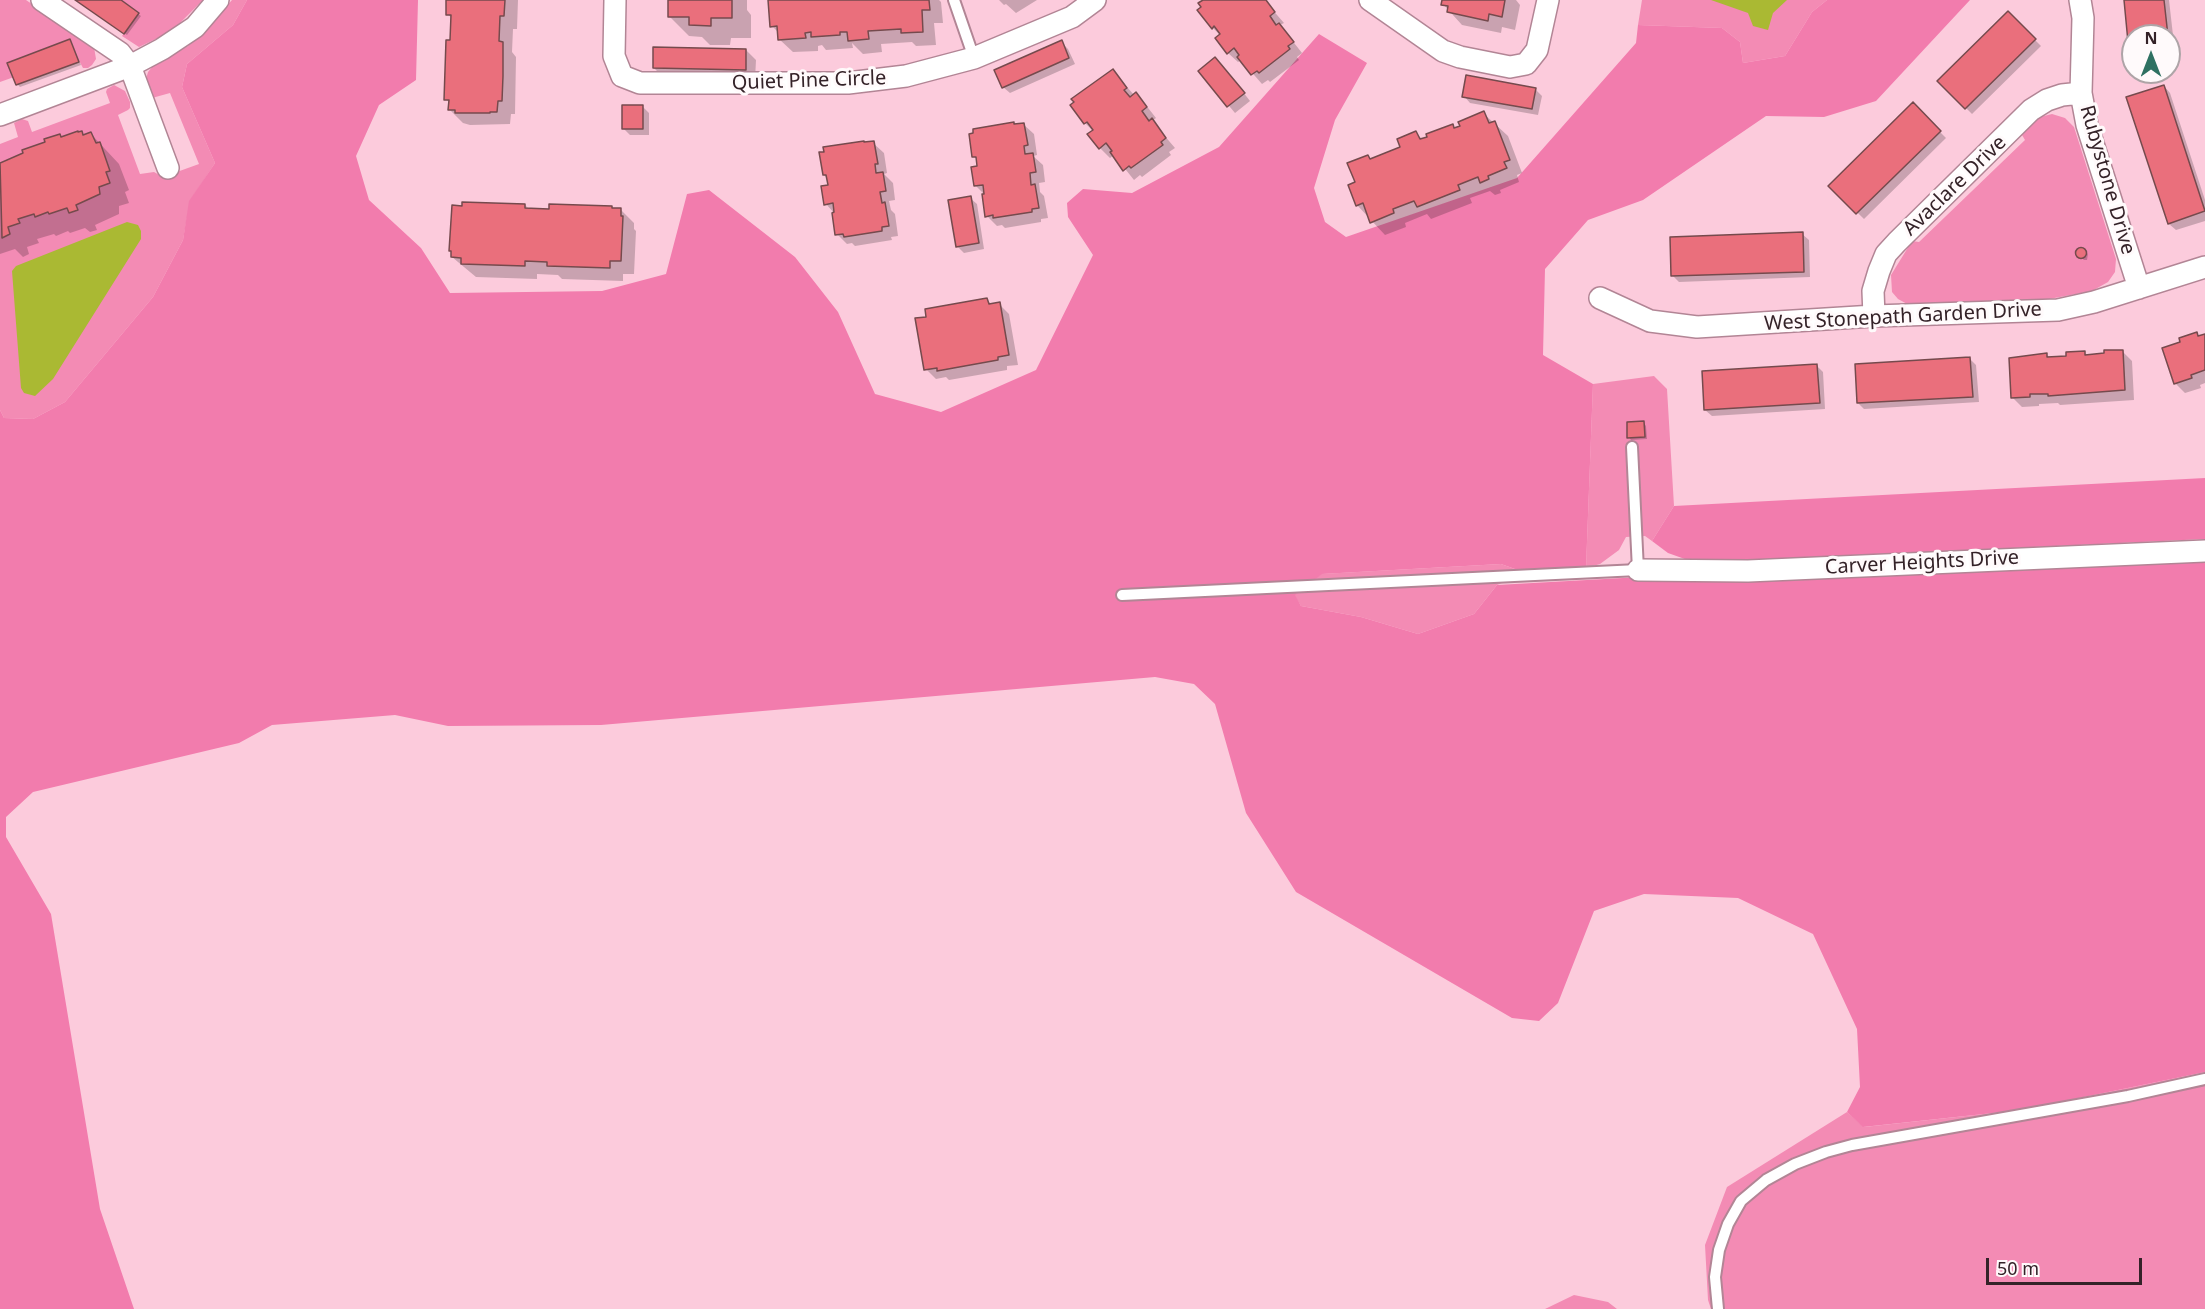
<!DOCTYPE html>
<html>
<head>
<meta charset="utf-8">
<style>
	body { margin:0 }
	#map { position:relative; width:2205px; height:1309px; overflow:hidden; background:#fccbdc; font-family:"Noto Sans",sans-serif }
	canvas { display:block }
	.north { position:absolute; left:2121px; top:24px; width:60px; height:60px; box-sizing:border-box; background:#fffafb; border:2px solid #aea4a7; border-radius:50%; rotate:0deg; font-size:16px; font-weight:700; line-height:24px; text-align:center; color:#342228 }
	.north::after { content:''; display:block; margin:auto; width:21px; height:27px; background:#2f7162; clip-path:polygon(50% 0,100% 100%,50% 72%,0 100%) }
	.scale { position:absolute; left:1986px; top:1258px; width:156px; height:27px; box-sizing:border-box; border:3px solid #342228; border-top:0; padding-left:8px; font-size:18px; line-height:21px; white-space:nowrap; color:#342228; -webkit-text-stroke:4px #fffafb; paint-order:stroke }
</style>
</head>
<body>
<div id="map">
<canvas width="2205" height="1309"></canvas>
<div class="north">N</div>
<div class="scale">50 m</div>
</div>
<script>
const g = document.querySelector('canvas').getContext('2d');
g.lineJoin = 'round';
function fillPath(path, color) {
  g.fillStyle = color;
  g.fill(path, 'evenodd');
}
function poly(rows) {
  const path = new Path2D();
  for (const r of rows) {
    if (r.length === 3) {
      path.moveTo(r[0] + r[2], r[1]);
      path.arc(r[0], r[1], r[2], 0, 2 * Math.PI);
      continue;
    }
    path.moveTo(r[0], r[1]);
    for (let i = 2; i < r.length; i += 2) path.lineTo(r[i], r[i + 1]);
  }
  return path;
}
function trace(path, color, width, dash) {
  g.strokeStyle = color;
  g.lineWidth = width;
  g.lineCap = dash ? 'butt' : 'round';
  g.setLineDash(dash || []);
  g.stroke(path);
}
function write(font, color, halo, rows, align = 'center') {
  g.font = font + ' "Noto Sans",sans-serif';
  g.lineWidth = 6;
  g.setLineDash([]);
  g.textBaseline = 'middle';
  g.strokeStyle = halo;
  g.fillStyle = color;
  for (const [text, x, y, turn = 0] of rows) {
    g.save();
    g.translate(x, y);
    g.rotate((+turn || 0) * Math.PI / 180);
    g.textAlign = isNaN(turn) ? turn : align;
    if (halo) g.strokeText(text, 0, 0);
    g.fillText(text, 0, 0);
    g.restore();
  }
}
const green = poly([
	[0,0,26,0,94,47,96,59,92,65,88,68,83,68,76,55,0,82],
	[75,0,203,0,179,24,160,37,139,47,122,36,124,33],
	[232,0,247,0,233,25,187,64,182,87,215,163,190,201,183,240,153,297,65,402,33,419,4,418,0,410,0,144,18,137,14,123,22,119,28,121,32,132,110,103,106,92,107,89,114,85,125,91,130,102,130,108,128,110,118,115,140,174,154,172,163,177,199,164,170,93,152,98,150,96,146,79,148,72,153,66,188,46,204,32],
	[1642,0,1827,0,1812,12,1785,56,1743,63,1740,42,1722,28,1638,25],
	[2052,114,2065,118,2074,127,2116,259,2115,272,2108,282,2092,291,2049,299,1909,305,1898,299,1892,292,1891,275,1912,241,1919,242,2025,140,2022,135,2040,117],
	[1654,376,1667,389,1674,506,1652,541,1645,536,1626,537,1619,550,1600,564,1586,568,1593,384],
	[1501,564,1526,573,1497,585,1474,614,1418,634,1361,617,1301,606,1294,595,1321,574],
	[2205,1072,2205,1309,1711,1309,1708,1300,1705,1245,1727,1187,1847,1112,1864,1127,2021,1110],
	[1574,1295,1608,1302,1617,1309,1545,1309]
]);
const forest = poly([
	[247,0,418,0,416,80,379,105,356,156,369,200,421,248,450,293,602,291,666,274,687,194,709,190,795,257,838,312,875,394,941,412,1036,370,1093,255,1068,217,1067,203,1083,189,1132,193,1219,147,1319,34,1367,63,1335,120,1314,188,1325,222,1346,237,1517,178,1636,43,1638,25,1722,28,1740,42,1743,63,1785,56,1812,12,1827,0,1970,0,1876,101,1824,117,1766,116,1643,200,1588,220,1545,269,1543,355,1593,384,1586,568,1526,573,1501,564,1322,574,1295,595,1301,606,1361,617,1418,634,1474,614,1497,585,1641,577,2205,555,2205,1072,2021,1110,1863,1127,1847,1112,1860,1087,1857,1029,1813,934,1738,898,1644,894,1594,911,1558,1003,1539,1021,1512,1018,1296,892,1246,813,1215,704,1194,684,1155,677,601,725,448,726,395,715,272,725,239,743,33,792,6,817,6,837,51,914,100,1209,134,1309,0,1309,0,410,4,418,33,419,65,402,153,297,183,240,189,201,215,163,182,87,187,64,233,25],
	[2205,478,2205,539,1696,563,1668,553,1652,541,1674,506]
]);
const water = poly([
	[1711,0,1787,0,1773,13,1768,30,1753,26,1748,13],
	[127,222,138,225,141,231,141,239,53,379,35,396,24,393,21,388,12,271,16,266]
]);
const shadow = poly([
	[76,0,118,0,141,16,127,35],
	[448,0,518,0,517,29,513,29,512,52,516,57,515,114,511,114,510,124,470,125,463,123,450,110,450,103,446,99,451,42,452,19,448,14],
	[669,0,747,0,747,10,751,15,751,38,731,38,730,45,710,45,702,37,689,36,669,16],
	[770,0,939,0,941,2,943,23,934,23,936,45,916,46,912,42,881,44,882,52,863,54,852,43,853,48,826,50,822,45,818,46,818,51,793,52,779,39,779,33,772,26],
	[999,0,1037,0,1016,13,1006,4,1004,5],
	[1206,0,1264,0,1284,23,1280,25,1302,53,1297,57,1299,60,1270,82,1268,80,1262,84,1241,60,1238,62,1228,53,1221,36,1213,28],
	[1444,0,1516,0,1520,5,1515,30,1502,27,1501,33,1462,25,1443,4],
	[2126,0,2169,0,2174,44,2169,44,2169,36,2133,36,2133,44,2130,41],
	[2008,13,2041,46,1972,114,1939,81],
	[70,41,81,65,20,87,18,85,9,63],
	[1061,42,1068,49,1075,64,1010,93,1003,87],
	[746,50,756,60,755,80,664,78,654,68],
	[1222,65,1250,101,1235,113,1200,71],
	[1113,71,1134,95,1136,94,1145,104,1156,118,1152,121,1175,148,1169,152,1171,155,1142,177,1140,175,1134,180,1114,155,1110,158,1100,148,1093,131,1085,123],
	[2164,86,2170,93,2205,200,2205,221,2176,230,2169,224],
	[1535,89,1542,96,1538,115,1470,103,1464,96],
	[1913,105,1946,138,1864,219,1830,186],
	[643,107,649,113,649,135,630,135,623,128],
	[1483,113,1508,136,1522,173,1517,175,1519,182,1500,190,1501,193,1495,195,1490,191,1470,198,1472,203,1431,219,1427,214,1405,223,1406,227,1385,235,1357,205,1357,183,1368,156,1371,160,1402,147,1416,133,1423,140,1452,126,1456,129],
	[1023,124,1034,134,1037,155,1033,156,1043,165,1045,182,1039,183,1040,192,1044,196,1048,218,1041,219,1041,222,1005,228,1002,225,997,226,987,216,985,195,975,185,979,168,978,161,974,156],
	[81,133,85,136,91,134,119,164,129,190,125,192,129,203,119,206,119,214,95,225,97,230,90,232,85,228,70,233,68,231,56,236,54,234,37,239,39,243,27,247,29,254,23,257,15,249,0,254,0,164,25,154,24,151,60,136,62,138],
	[873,143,884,153,887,173,884,174,893,183,895,200,889,201,891,210,895,214,898,236,891,237,892,240,855,246,852,243,847,244,837,234,835,214,826,204,829,186,828,179,824,175],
	[970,198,977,204,984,249,964,253,957,246],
	[525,205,530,210,621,210,634,223,634,229,636,231,634,274,623,274,623,281,562,279,558,275,537,274,537,279,476,277,452,257],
	[1802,234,1809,240,1810,277,1679,282,1673,276],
	[2078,250,2085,251,2088,254,2087,260,2084,260,2081,257,2077,252],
	[987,300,992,305,999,304,1009,314,1018,365,1007,366,1007,370,949,380,946,377,936,379,926,369],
	[2196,334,2200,337,2205,335,2205,383,2200,385,2201,388,2185,393,2175,383,2182,343],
	[2122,351,2132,361,2134,400,2060,405,2058,403,2039,404,2039,406,2022,407,2012,397,2047,355,2050,358,2068,357,2085,353,2088,356],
	[1970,359,1976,365,1979,402,1864,409,1858,403],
	[1817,366,1823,372,1825,409,1712,416,1705,410],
	[1644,423,1646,426,1647,439,1631,440,1629,437]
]);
const building = poly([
	[75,0,121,0,139,13,124,34,75,0],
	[446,0,505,0,504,16,500,16,499,41,503,42,503,76,502,101,498,101,497,112,490,112,490,113,455,113,455,110,448,110,449,100,444,100,446,40,450,40,451,15,446,15,446,0],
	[668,0,732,0,732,18,711,18,711,26,689,25,689,17,668,17,668,0],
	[768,0,929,0,930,10,922,10,923,32,901,33,901,29,868,31,869,39,848,41,847,32,840,32,840,35,811,37,811,32,805,33,806,38,778,40,777,26,770,27,768,0],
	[1203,0,1266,0,1275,12,1270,16,1276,25,1279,23,1294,42,1288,46,1290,49,1259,73,1257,71,1251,75,1237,57,1239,55,1234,48,1227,54,1215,38,1220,34,1214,26,1212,29,1197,10,1201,7,1198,3,1203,0],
	[1442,0,1505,0,1502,17,1489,14,1488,21,1447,12,1448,6,1441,5,1442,0],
	[2124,0,2164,0,2168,36,2133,36,2133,41,2128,42,2124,0],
	[2008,11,2036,39,1965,109,1937,81,2008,11],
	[70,39,79,62,16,85,7,63,70,39],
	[1062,40,1069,58,1002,88,994,70,1062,40],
	[653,47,746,49,746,70,653,68,653,47],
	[1215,57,1245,93,1227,107,1198,71,1215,57],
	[1113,69,1127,88,1124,90,1130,97,1136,92,1147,107,1142,111,1149,121,1152,118,1166,138,1161,142,1163,145,1131,168,1129,166,1123,171,1110,152,1112,151,1106,143,1099,149,1087,134,1093,130,1087,122,1084,124,1070,105,1074,102,1071,99,1113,69],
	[1466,75,1536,88,1532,109,1462,97,1466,75],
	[2164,85,2205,211,2168,224,2126,97,2164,85],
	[1913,102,1941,131,1856,214,1828,186,1913,102],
	[622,105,643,105,643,129,622,129,622,105],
	[1484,111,1489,123,1495,121,1510,160,1504,162,1507,168,1488,176,1489,179,1480,183,1478,177,1458,185,1460,190,1417,207,1414,201,1393,209,1394,213,1370,223,1363,203,1356,206,1348,185,1355,182,1347,163,1368,155,1370,159,1400,147,1397,139,1416,131,1420,139,1427,137,1426,134,1453,124,1454,128,1460,126,1458,122,1484,111],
	[1014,122,1014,124,1024,123,1028,145,1024,146,1025,154,1033,153,1036,172,1030,173,1031,185,1035,184,1039,208,1032,209,1032,212,993,218,993,215,985,217,982,194,984,194,983,185,974,186,971,167,977,166,976,157,972,157,969,134,973,133,973,129,1014,122],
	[78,131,78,132,82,131,83,135,91,132,96,143,100,142,110,171,106,172,110,183,99,187,100,194,76,205,78,210,69,213,67,208,49,214,48,212,35,217,34,214,18,219,20,223,8,227,10,234,2,238,0,163,23,153,22,150,45,142,44,139,60,134,61,137,78,131],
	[864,141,864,142,874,141,878,164,875,164,876,173,883,172,886,191,880,192,882,203,885,202,889,226,882,227,882,231,844,237,843,234,835,235,832,213,834,212,833,203,824,205,821,186,828,185,826,175,823,175,819,152,824,152,823,147,864,141],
	[971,196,979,243,956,247,948,200,971,196],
	[462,202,525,204,525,208,549,209,549,204,612,206,612,208,621,208,621,216,623,216,621,261,610,261,610,268,547,266,547,262,525,261,525,266,461,264,461,258,451,257,451,251,449,251,452,205,462,206,462,202],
	[1803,232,1804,272,1671,276,1670,237,1803,232],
	[2081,253,5.5],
	[987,298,989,304,1000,302,1009,355,998,357,998,360,937,371,937,368,924,370,915,318,926,317,925,309,987,298],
	[2197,332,2198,336,2205,334,2205,370,2191,375,2192,378,2174,384,2162,348,2180,342,2179,338,2197,332],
	[2104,350,2123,350,2125,390,2048,396,2048,394,2030,394,2030,397,2011,398,2009,358,2047,353,2047,357,2066,356,2066,352,2085,351,2085,355,2104,353,2104,350],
	[1970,357,1973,397,1857,403,1855,364,1970,357],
	[1817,364,1820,403,1704,410,1702,371,1817,364],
	[1644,421,1645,437,1627,438,1627,422,1644,421]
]);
const service = poly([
	[954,0,974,58],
	[1122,595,1638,570,1632,447],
	[1718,1309,1715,1277,1719,1250,1728,1224,1741,1201,1766,1180,1795,1164,1826,1152,1852,1145,2128,1096,2205,1079]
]);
const minor = poly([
	[42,0,120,53,130,66,168,168],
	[615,0,614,56,622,76,640,83,848,83,906,76,974,58,1072,17,1095,0],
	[1370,0,1443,51,1460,57,1510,67,1526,64,1537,50,1548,0],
	[2080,0,2083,18,2081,93,2087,125,2139,288],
	[0,115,130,66,162,49,195,27,218,0],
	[1600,298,1650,321,1697,327,1874,316,2058,310,2094,302,2205,267],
	[1874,316,1873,291,1879,271,1886,254,1897,242,2031,110,2047,100,2062,95,2081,93],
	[1638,570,1748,571,2205,551]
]);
const streetNames = [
	["Quiet Pine Circle",809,81,-2],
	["Rubystone Drive",2107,180,74],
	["Avaclare Drive",1955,186,-44],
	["West Stonepath Garden Drive",1903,317,-3],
	["Carver Heights Drive",1922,563,-3]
];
fillPath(green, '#f38bb4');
fillPath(forest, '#f27cad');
fillPath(water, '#aab933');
fillPath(shadow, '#0003');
fillPath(building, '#ea6f7c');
trace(building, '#754a4d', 1.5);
trace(service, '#b28595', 14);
trace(minor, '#b28595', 24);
trace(service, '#fff', 10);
trace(minor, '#fff', 21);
write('20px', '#342228', '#fffafb', streetNames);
</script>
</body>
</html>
